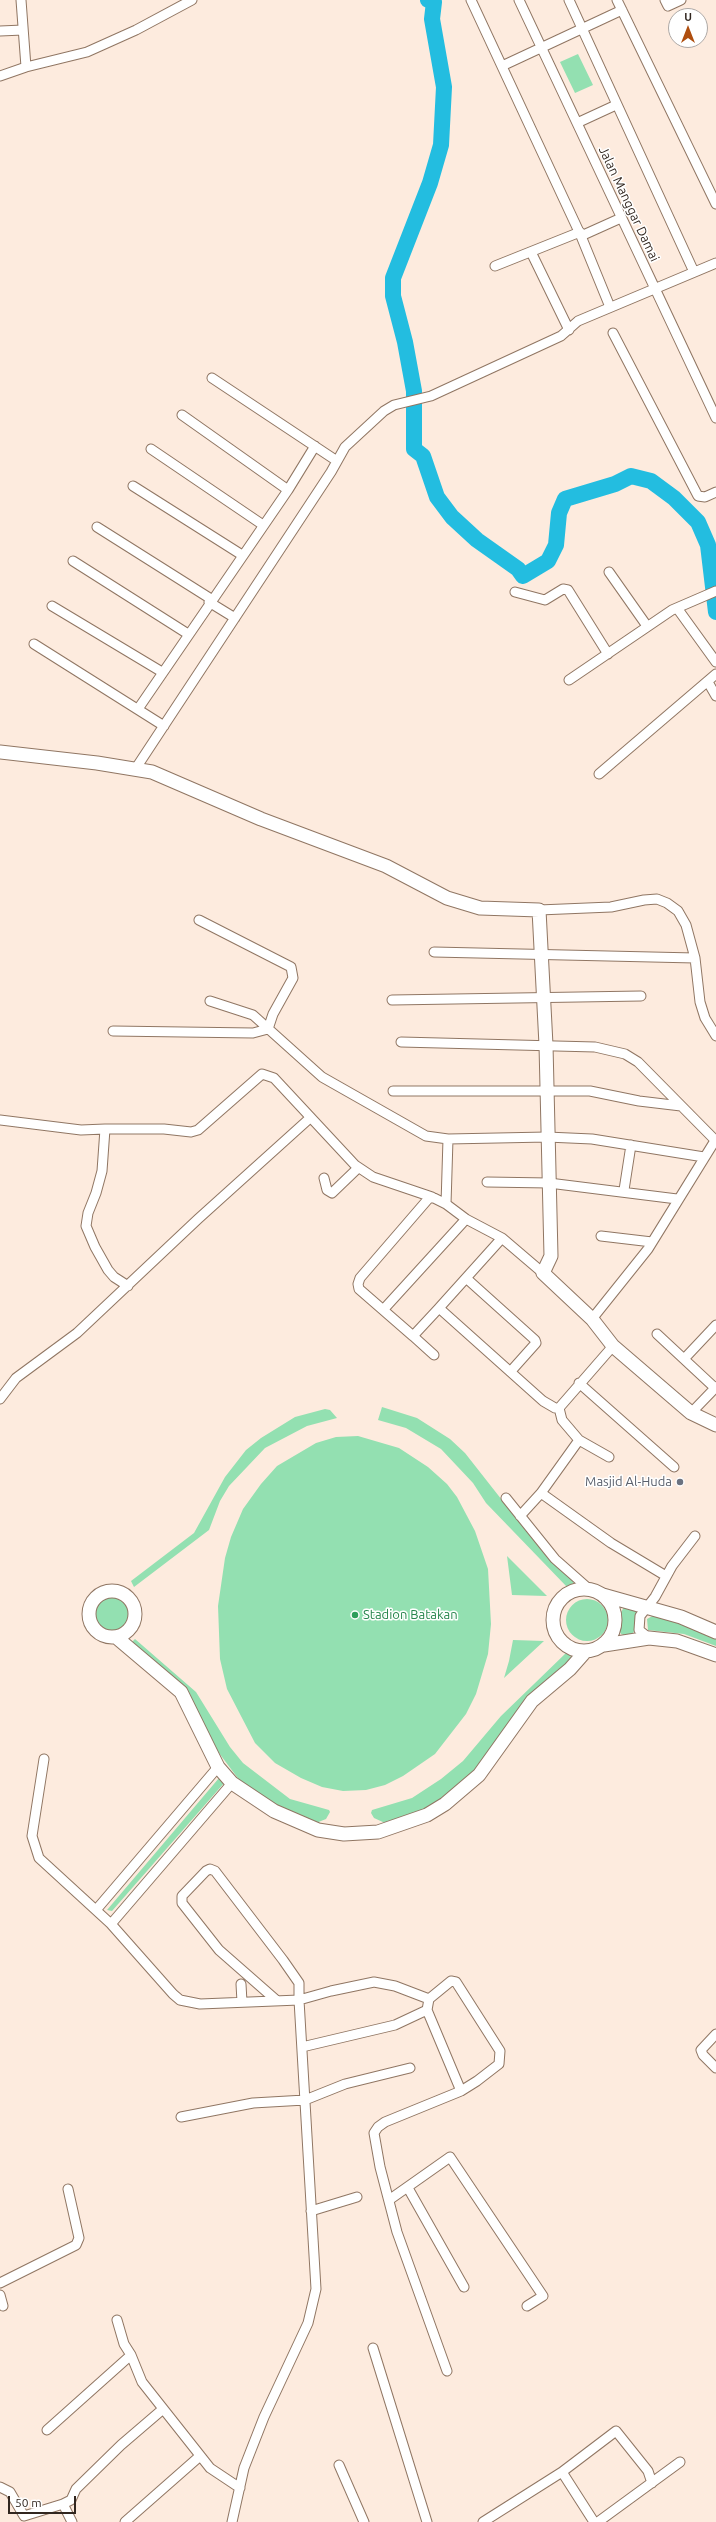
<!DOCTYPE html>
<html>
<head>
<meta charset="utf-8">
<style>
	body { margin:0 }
	#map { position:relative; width:716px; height:2522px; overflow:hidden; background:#fdebde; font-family:Ubuntu,sans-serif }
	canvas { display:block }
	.north { position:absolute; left:668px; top:8px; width:40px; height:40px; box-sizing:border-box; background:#fff; border:1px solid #ada8a5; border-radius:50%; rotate:0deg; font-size:11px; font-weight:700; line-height:16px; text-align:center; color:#31261f }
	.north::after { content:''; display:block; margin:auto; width:14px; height:18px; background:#af4e0e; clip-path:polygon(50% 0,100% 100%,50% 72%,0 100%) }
	.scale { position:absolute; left:8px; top:2496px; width:68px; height:18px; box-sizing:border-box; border:2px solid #31261f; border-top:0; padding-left:5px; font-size:12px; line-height:14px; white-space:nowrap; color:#31261f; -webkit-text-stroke:3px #fff; paint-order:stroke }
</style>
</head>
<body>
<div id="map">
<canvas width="716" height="2522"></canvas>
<div class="north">U</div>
<div class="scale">50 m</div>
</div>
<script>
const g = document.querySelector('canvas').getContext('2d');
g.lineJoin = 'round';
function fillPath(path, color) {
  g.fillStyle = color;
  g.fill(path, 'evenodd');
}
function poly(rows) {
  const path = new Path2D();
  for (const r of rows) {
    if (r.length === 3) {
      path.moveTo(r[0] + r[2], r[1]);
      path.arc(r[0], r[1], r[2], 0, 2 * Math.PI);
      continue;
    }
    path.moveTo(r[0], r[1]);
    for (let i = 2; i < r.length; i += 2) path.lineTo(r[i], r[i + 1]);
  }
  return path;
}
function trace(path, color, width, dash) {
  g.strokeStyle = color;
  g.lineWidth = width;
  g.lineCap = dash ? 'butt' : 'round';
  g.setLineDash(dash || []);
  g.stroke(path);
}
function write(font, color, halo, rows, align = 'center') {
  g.font = font + ' Ubuntu,sans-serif';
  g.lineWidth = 3;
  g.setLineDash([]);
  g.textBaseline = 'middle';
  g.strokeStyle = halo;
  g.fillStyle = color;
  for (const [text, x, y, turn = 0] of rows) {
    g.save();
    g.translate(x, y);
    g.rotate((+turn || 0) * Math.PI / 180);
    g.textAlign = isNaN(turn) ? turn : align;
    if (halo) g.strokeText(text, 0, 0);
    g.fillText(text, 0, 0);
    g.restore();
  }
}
const green = poly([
	[578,54,593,85,575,93,560,62],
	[382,1407,417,1418,450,1439,465,1453,542,1551,573,1578,574,1582,570,1587,567,1587,486,1503,473,1483,441,1449,406,1428,378,1420],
	[325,1409,330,1410,337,1418,307,1426,265,1448,229,1486,220,1501,209,1530,134,1587,131,1581,194,1533,225,1477,246,1450,261,1438,295,1417],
	[358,1436,399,1448,428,1467,447,1484,457,1497,475,1531,488,1569,491,1624,488,1654,476,1694,466,1714,435,1754,403,1776,385,1785,366,1790,343,1791,322,1787,301,1778,275,1763,255,1743,227,1689,220,1659,218,1606,225,1558,231,1537,243,1509,261,1484,277,1466,316,1443,336,1437],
	[507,1556,547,1596,546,1596,512,1595],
	[111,1614,21],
	[587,1620,21],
	[624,1607,635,1610,638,1615,636,1629,632,1634,626,1636,621,1634,619,1630,622,1619,620,1614],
	[656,1614,716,1636,716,1646,684,1634,648,1630,647,1619],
	[135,1639,196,1692,230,1747,243,1763,290,1799,329,1810,330,1812,326,1819,316,1823,277,1807,240,1781,213,1745,198,1717,190,1694,131,1643],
	[513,1640,544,1641,504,1678,509,1661],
	[566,1653,573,1658,475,1771,448,1794,423,1810,385,1823,374,1818,371,1813,372,1810,412,1798,441,1779,463,1761,501,1716],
	[219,1778,225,1782,112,1911,107,1910]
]);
const river = poly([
	[428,0,434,2,432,19,444,87,441,145,430,183,393,278,393,296,405,342,414,391,414,449,423,456,437,497,452,517,477,540,518,569,523,576,548,561,556,545,559,513,565,499,615,484,631,476,651,481,674,498,698,522,708,545,716,612]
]);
const street = poly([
	[21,0,26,67],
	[471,0,581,236,610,307],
	[519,0,716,418],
	[569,0,694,272],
	[617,0,716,204],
	[665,0,668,6,681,0],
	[0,31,23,30],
	[502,66,622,10],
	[0,76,26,67,87,52,136,30,192,0],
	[577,123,616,105],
	[581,236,621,218],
	[531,252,569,330],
	[495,266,580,232],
	[613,333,698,496,705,497,716,492],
	[212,378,337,461],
	[182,415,288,490],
	[151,449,263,525],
	[133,486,242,555],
	[97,527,211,599],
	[73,561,188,634],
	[609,572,647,626],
	[515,592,545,600,563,589,568,590,608,654],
	[209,602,235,618],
	[52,606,162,672],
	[677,608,716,662],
	[34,644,164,726],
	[569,680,672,610,716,591],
	[708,682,716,696],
	[138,709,288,490,315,446],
	[136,768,331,472,345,447,384,411,394,405,431,396,561,336,578,321,716,263],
	[599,774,716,674],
	[539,910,611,907,644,900,657,899,667,903,678,911,686,925,695,958,700,1002,705,1018,716,1036],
	[199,920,291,967,293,978,273,1014,268,1029],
	[434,952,695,958],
	[392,1000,641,996],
	[210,1001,253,1015,322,1077,426,1136,448,1139,547,1137,592,1139,704,1157],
	[113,1031,253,1033,268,1029],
	[401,1042,595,1047,625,1054,638,1062,715,1140],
	[393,1091,590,1091,639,1101,681,1106],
	[0,1120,81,1130,105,1129],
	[324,1178,327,1190,332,1193,358,1168],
	[487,1182,549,1183,677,1199],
	[624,1190,631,1145],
	[446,1204,448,1139],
	[466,1219,446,1204,434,1198,429,1198,360,1278,358,1284,359,1289,413,1336,439,1308,543,1401,555,1408,559,1408,613,1346],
	[601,1236,652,1242],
	[466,1278,535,1340,536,1343,511,1371],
	[128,1286,114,1277,108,1270,95,1247,86,1226,88,1213,96,1193,102,1171,105,1129,164,1129,191,1132,198,1130,262,1074,274,1078,355,1165,373,1177,432,1197],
	[439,1308,502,1238],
	[383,1310,466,1219,502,1238,543,1273],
	[592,1319,648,1249,716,1139],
	[657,1334,715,1388],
	[413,1336,434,1355],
	[684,1359,716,1325],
	[579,1383,674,1467],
	[0,1399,16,1378,77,1333,198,1219,310,1118],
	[559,1408,562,1420,579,1440,609,1457],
	[691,1413,716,1387],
	[541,1493,611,1543,666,1576],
	[506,1498,555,1559,589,1589],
	[520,1516,541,1493,579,1440],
	[649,1638,639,1630,640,1616,655,1597,672,1566,695,1536],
	[44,1759,32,1836,39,1858,111,1924,173,1994,180,2000,200,2004,299,2000,316,2289,308,2323,264,2417,244,2468,232,2522],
	[96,1910,218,1767],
	[111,1924,232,1783],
	[241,1984,242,2002],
	[276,2000,219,1950,182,1903,182,1896,206,1871,210,1869,215,1871,283,1960,299,1983,299,2000,331,1991,374,1982,395,1986,429,1999],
	[427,2010,461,2091],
	[716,2034,701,2050,703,2055,716,2068],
	[302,2047,395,2025,427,2010,429,1999,451,1981,456,1982,500,2051,499,2064,477,2081,461,2091,385,2122,378,2127,374,2133,380,2167,397,2232,447,2371],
	[181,2117,253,2103,305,2100,345,2084,410,2068],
	[408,2188,464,2287],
	[389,2200,450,2157,543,2296,527,2306],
	[311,2211,357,2197],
	[0,2283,76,2245,79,2238,68,2189],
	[0,2295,3,2306],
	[117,2320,124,2344,131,2355],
	[373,2348,427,2522],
	[47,2430,131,2355,142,2382,210,2468,240,2488],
	[339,2465,364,2522],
	[562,2472,594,2522],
	[0,2487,10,2492,24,2516,63,2504,71,2500,76,2489,121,2445,163,2409],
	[63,2504,72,2522],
	[125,2522,200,2456],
	[483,2522,562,2472,616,2431,648,2471,652,2483],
	[598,2522,680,2462]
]);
const secondary = poly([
	[0,752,97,763,152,772,261,819,386,866,447,898,480,908,539,910,546,1045,551,1256,543,1273,592,1319,613,1346,691,1413,716,1425],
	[584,1620,31],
	[112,1614,23],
	[603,1595,681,1617,716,1632],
	[116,1637,181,1692,218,1767,232,1783,274,1811,318,1830,344,1834,378,1832,427,1815,445,1804,479,1775,532,1701,570,1669,585,1652],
	[604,1645,649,1638,677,1641,716,1655]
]);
const markers = [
	[680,1482,4,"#6b7280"],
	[355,1615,4,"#2e9e5b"]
];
const streetNames = [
	["Jalan Manggar Damai",629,204,65]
];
const worshipNames = [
	["Masjid Al-Huda",672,1482]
];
const leisureNames = [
	["Stadion Batakan",363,1615]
];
fillPath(green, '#93e0b1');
trace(river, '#23bde0', 16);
trace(street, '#907663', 11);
trace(secondary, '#907663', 15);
trace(street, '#fff', 9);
trace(secondary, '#fff', 13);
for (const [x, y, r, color] of markers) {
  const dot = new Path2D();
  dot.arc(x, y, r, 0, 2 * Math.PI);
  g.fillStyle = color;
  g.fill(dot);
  trace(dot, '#fff', 1.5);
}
write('13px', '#31261f', '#fff', streetNames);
write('13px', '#5b616d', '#fff', worshipNames, 'right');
write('13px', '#27864d', '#fff', leisureNames, 'left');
</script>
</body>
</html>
